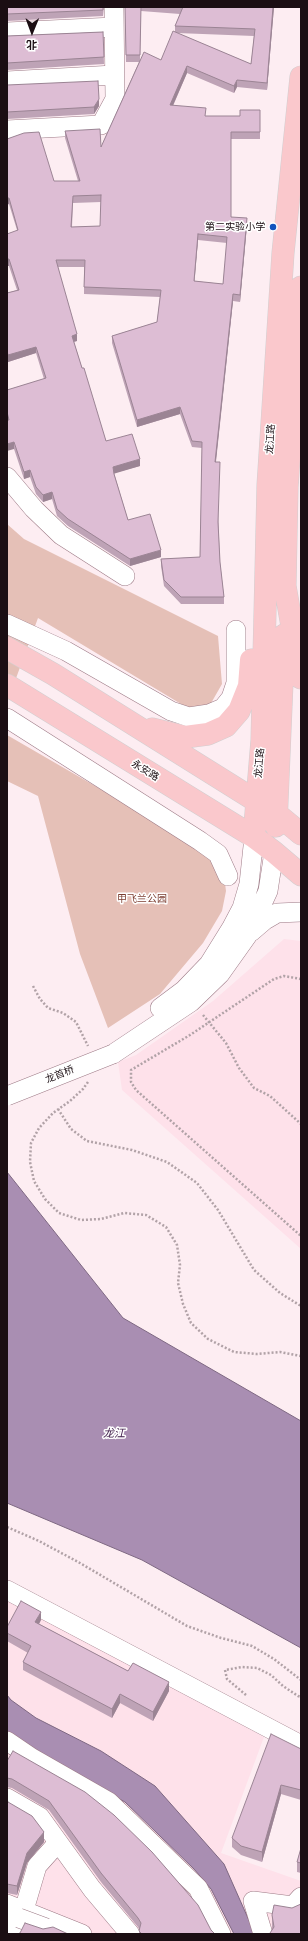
<!DOCTYPE html>
<html>
<head>
<meta charset="utf-8">
<style>
	body { margin:0 }
	#map { position:relative; width:308px; height:1941px; overflow:hidden; background:#fdedf2; font-family:"Roboto Condensed","Noto Sans SC",sans-serif }
	canvas { display:block }
	.frame { position:absolute; inset:0; border:8px solid #1b0e13; pointer-events:none }
	.north { position:absolute; left:12px; top:12px; width:40px; height:40px; -webkit-text-stroke:3px #fff; paint-order:stroke; rotate:181deg; font-size:11px; font-weight:700; line-height:16px; text-align:center; color:#1b0e13 }
	.north::after { content:''; display:block; margin:auto; width:14px; height:18px; background:#1b0e13; clip-path:polygon(50% 0,100% 100%,50% 72%,0 100%) }
</style>
</head>
<body>
<div id="map">
<canvas width="308" height="1941"></canvas>
<div class="frame"></div>
<div class="north">北</div>
</div>
<script>
const g = document.querySelector('canvas').getContext('2d');
g.lineJoin = 'round';
function fillPath(path, color) {
  g.fillStyle = color;
  g.fill(path, 'evenodd');
}
function poly(rows) {
  const path = new Path2D();
  for (const r of rows) {
    path.moveTo(r[0], r[1]);
    for (let i = 2; i < r.length; i += 2) path.lineTo(r[i], r[i + 1]);
  }
  return path;
}
function trace(path, color, width, dash) {
  g.strokeStyle = color;
  g.lineWidth = width;
  g.lineCap = dash ? 'butt' : 'round';
  g.setLineDash(dash || []);
  g.stroke(path);
}
function write(font, color, halo, rows, align = 'center') {
  g.font = font + ' "Roboto Condensed","Noto Sans SC",sans-serif';
  g.lineWidth = 3;
  g.setLineDash([]);
  g.textBaseline = 'middle';
  g.strokeStyle = halo;
  g.fillStyle = color;
  for (const [text, x, y, turn = 0] of rows) {
    g.save();
    g.translate(x, y);
    g.rotate((+turn || 0) * Math.PI / 180);
    g.textAlign = isNaN(turn) ? turn : align;
    if (halo) g.strokeText(text, 0, 0);
    g.fillText(text, 0, 0);
    g.restore();
  }
}
const built = poly([
	[284,939,301,941,301,1249,122,1090,118,1062,136,1055,213,1001],
	[7,1597,264,1737,221,1853,301,1881,301,1934,7,1934]
]);
const green = poly([
	[7,524,24,539,218,636,222,684,210,705,191,710,38,618,7,703],
	[7,735,197,845,219,863,224,876,226,891,222,911,203,943,160,994,108,1028,80,954,38,796,7,781]
]);
const water = poly([
	[7,1172,123,1318,301,1421,301,1648,142,1560,7,1503,7,1172],
	[7,1695,11,1700,36,1718,101,1751,155,1786,224,1864,255,1934,234,1934,211,1889,194,1869,125,1802,73,1773,7,1732,7,1695]
]);
const path = poly([
	[301,979,284,976,274,979,190,1035,131,1070,131,1082,136,1090,301,1236],
	[33,986,40,999,48,1008,63,1013,76,1022,88,1046],
	[203,1015,226,1043,239,1068,254,1088,270,1096,301,1124],
	[88,1082,83,1089,70,1101,53,1113,39,1128,31,1143,30,1162,34,1181,45,1199,59,1213,81,1220,101,1219,124,1213,146,1215,166,1227,177,1245,180,1265,178,1283,183,1304,191,1323,208,1339,234,1352,257,1354,280,1352,301,1356],
	[58,1109,71,1129,87,1141,132,1150,167,1162,197,1183,218,1210,254,1270,280,1293,301,1306],
	[7,1527,39,1541,80,1563,187,1626,221,1638,252,1646,274,1659,301,1680],
	[246,1695,227,1679,225,1670,242,1667,257,1668,271,1675,283,1686,298,1696,301,1697]
]);
const minor = poly([
	[7,32,114,27],
	[7,81,114,75],
	[7,130,101,125,115,99,114,7],
	[7,477,34,509,61,535,125,576],
	[7,624,66,651,171,711,189,717,209,714,223,708,231,698,236,683,236,630],
	[7,718,200,841,218,854,228,876],
	[251,932,265,920,277,913,301,912],
	[160,1008,184,990,209,964,232,927,242,908,249,884,254,837],
	[113,1054,191,1002,220,974,247,936,268,891,274,852],
	[7,1590,301,1745],
	[7,1741,32,1758,109,1802,198,1888,221,1934],
	[7,1798,40,1817,92,1889,130,1934],
	[7,1904,82,1934],
	[24,1910,37,1866,54,1847],
	[7,1914,19,1918,13,1934],
	[263,1934,253,1901,293,1906,301,1897]
]);
const major = poly([
	[301,287,287,487,285,586,301,678],
	[7,648,53,674,277,814,301,834],
	[7,685,254,837,274,852,301,875],
	[152,729,185,737,208,734,226,726,239,711,249,686,251,660],
	[276,826,284,635],
	[254,837,262,740,268,485,283,253,301,77]
]);
const minorBridge = poly([
	[7,1096,113,1054],
	[19,1918,46,1928]
]);
const wall = poly([
	[7,7,104,7,103,16,7,21],
	[125,7,274,7,267,90,237,87,234,93,187,73,173,106,205,116,240,116,260,110,260,139,231,139,231,217,247,225,240,302,233,301,216,462,220,562,224,597,224,604,181,604,164,586,161,566,161,559,200,557,202,448,192,447,180,414,137,427,112,343,112,336,157,322,160,297,84,294,84,267,58,267,77,341,74,342,82,368,106,441,140,466,114,473,128,520,161,557,130,566,68,526,57,516,52,499,43,502,36,494,30,477,24,479,14,449,7,419,7,390,44,379,36,353,8,362,7,358,7,293,17,290,9,266,7,266,17,230,9,204,7,139,54,181,78,181,65,138,65,131,101,147,139,62,126,62],
	[141,11,180,14,175,26,175,32,161,60,140,60],
	[177,33,254,36,251,64],
	[101,202,100,226,72,227,73,203],
	[198,240,227,243,223,284,194,281],
	[103,32,104,64,7,70,7,36],
	[7,85,99,106,94,114,7,119],
	[41,1620,39,1624,128,1671,169,1691,153,1721,120,1703,112,1718,23,1670,23,1662,28,1653,7,1641,7,1627],
	[301,1749,301,1800,281,1794,262,1862,241,1855,232,1847,232,1838],
	[7,1761,211,1930,215,1934,139,1934,139,1929,138,1927,101,1882,49,1810,12,1788,7,1787],
	[7,1805,44,1842,27,1863,17,1895,7,1893],
	[301,1848,301,1873,297,1872,297,1862],
	[272,1915,301,1934,270,1934,272,1929]
]);
const shadedWall = poly([
	[273,7,274,7,267,90,267,83],
	[187,66,187,73,170,112,170,105],
	[237,80,237,87,234,93,234,86],
	[99,99,99,106,94,114,94,107],
	[7,198,9,198,9,204,7,205],
	[247,218,247,225,240,302,240,295],
	[198,234,198,240,194,288,194,281],
	[7,259,9,259,9,266,7,266],
	[233,294,233,301,215,469,215,462],
	[77,334,77,341,72,342,72,336],
	[36,347,36,353,8,362,8,355],
	[180,407,180,414,137,427,137,420],
	[14,442,14,449,7,451,7,444],
	[140,459,140,466,113,474,113,467],
	[30,470,30,477,24,479,24,472],
	[52,492,52,499,43,502,43,495],
	[161,550,161,557,130,566,130,559],
	[41,1612,41,1620,35,1631,35,1622],
	[169,1682,169,1691,153,1721,153,1712],
	[120,1694,120,1703,112,1718,112,1709],
	[281,1785,281,1794,262,1862,262,1852],
	[44,1832,44,1842,27,1863,17,1895,17,1886,27,1853]
]);
const building = poly([
	[7,7,103,7,103,10,7,14,7,7],
	[125,7,141,7,140,55,126,55,125,7],
	[183,7,273,7,267,83,237,80,234,86,187,66,170,105,206,108,205,116,240,116,240,110,260,110,260,132,231,132,231,217,247,218,240,295,233,294,215,462,220,462,218,522,220,562,224,597,181,597,164,580,161,559,200,557,202,442,192,441,180,407,137,420,112,336,157,322,161,290,84,287,85,260,56,260,77,334,72,336,82,368,84,368,106,441,132,434,140,459,113,467,114,474,128,520,150,514,161,550,130,559,68,519,57,509,52,492,43,495,36,487,30,470,24,472,14,442,7,444,7,420,9,420,7,412,7,390,46,378,36,347,8,355,7,351,7,293,19,290,9,259,7,259,7,234,18,230,9,198,7,198,7,139,24,133,39,132,54,181,80,181,65,131,100,129,101,147,144,52,161,60,173,31,251,64,255,29,175,26,183,7],
	[101,195,100,226,71,227,73,196,101,195],
	[198,234,227,237,223,284,194,281,198,234],
	[103,32,104,57,7,63,7,36,103,32],
	[98,81,99,99,94,107,7,112,7,85,98,81],
	[21,1601,41,1612,35,1622,128,1671,133,1663,169,1682,153,1712,120,1694,112,1709,23,1662,31,1646,7,1633,7,1627,21,1601],
	[271,1734,301,1749,301,1790,281,1785,262,1852,241,1846,232,1838,271,1734],
	[13,1751,85,1792,114,1815,152,1852,198,1905,211,1930,215,1934,142,1934,139,1931,141,1923,138,1918,101,1873,49,1801,12,1779,7,1778,7,1761,13,1751],
	[8,1802,32,1816,44,1832,27,1853,17,1886,7,1884,7,1805,8,1802],
	[301,1848,301,1863,297,1862,301,1848],
	[301,1904,301,1934,270,1934,270,1933,274,1927,272,1915,274,1905,292,1908,301,1904],
	[25,1923,43,1929,53,1927,68,1934,18,1934,20,1933,25,1923]
]);
const markers = [
	[273,227,4,"#1253be"]
];
const poiNames = [
	["第二实验小学",265,227]
];
const streetNames = [
	["龙江路",271,439,-86],
	["龙江路",260,763,-85],
	["永安路",145,771,32],
	["龙首桥",60,1075,-22]
];
const parkNames = [
	["甲飞兰公园",142,899]
];
const waterNames = [
	["龙江",114,1434]
];
fillPath(built, '#fee1ea');
fillPath(green, '#e5c0b7');
fillPath(water, '#a98eb2');
trace(water, '#7e6882', 1);
trace(minor, '#9d7a86', 20);
trace(major, '#d1cfd0', 23);
trace(path, '#b1a2a7', 2.5, [2, 2]);
trace(minor, '#fff', 19);
trace(major, '#fac8cc', 22);
trace(minorBridge, '#9d7a86', 20, []);
trace(minorBridge, '#fff', 19);
fillPath(wall, '#bea3b6');
fillPath(shadedWall, '#9b8494');
fillPath(building, '#ddbdd4');
trace(building, '#9b8494', 1);
for (const [x, y, r, color] of markers) {
  const dot = new Path2D();
  dot.arc(x, y, r, 0, 2 * Math.PI);
  g.fillStyle = color;
  g.fill(dot);
  trace(dot, '#fff', 1.5);
}
write('10px', '#1b0e13', '#fff', poiNames, 'right');
write('10px', '#1b0e13', '#fff', streetNames);
write('10px', '#7c3d30', '#fff', parkNames);
write('italic 11px', '#3b1746', '#fff', waterNames);
</script>
</body>
</html>
